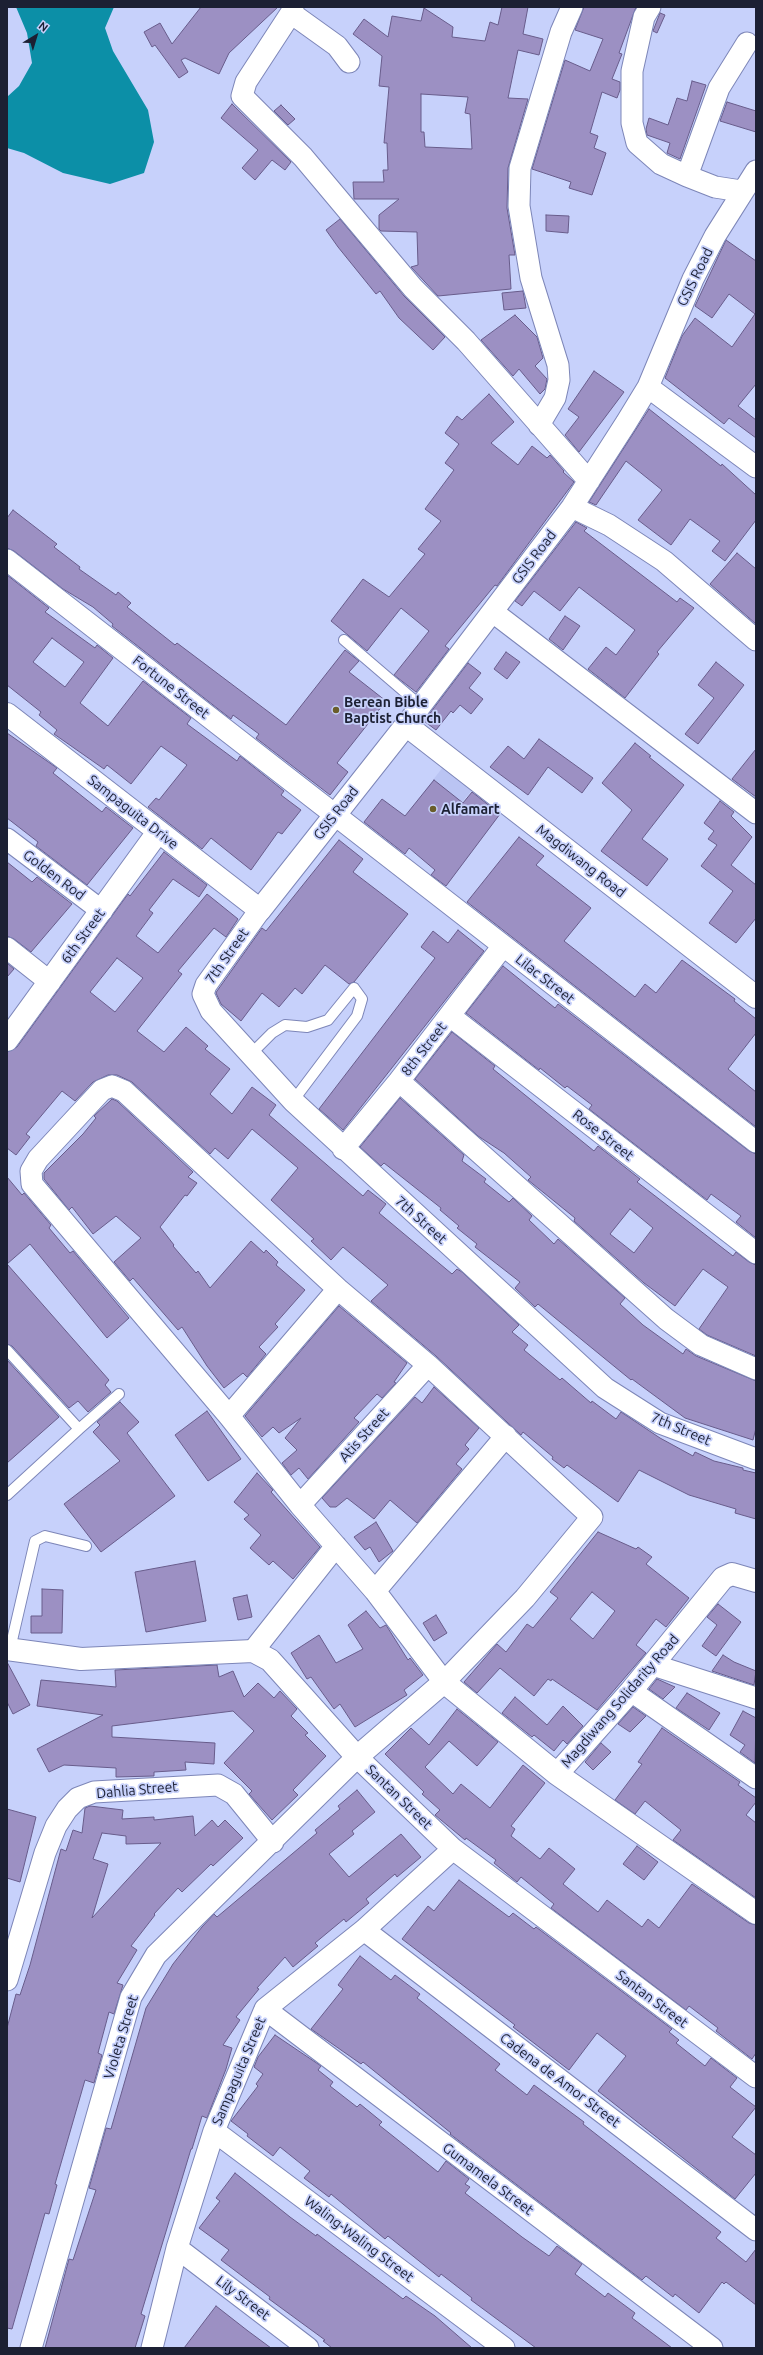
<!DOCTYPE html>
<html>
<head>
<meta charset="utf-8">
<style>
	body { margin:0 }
	#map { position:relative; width:763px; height:2355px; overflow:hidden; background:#c7d1fb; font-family:Ubuntu,sans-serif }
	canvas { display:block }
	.frame { position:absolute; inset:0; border:8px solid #1c2033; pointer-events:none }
	.north { position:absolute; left:16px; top:16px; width:40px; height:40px; -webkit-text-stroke:3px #c7d1fb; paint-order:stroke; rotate:38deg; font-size:11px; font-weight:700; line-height:16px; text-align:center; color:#1c2033 }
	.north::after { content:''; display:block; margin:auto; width:14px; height:18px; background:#1c2033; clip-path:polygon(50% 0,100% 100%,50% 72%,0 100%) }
</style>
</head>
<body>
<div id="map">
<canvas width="763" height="2355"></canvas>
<div class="frame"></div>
<div class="north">N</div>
</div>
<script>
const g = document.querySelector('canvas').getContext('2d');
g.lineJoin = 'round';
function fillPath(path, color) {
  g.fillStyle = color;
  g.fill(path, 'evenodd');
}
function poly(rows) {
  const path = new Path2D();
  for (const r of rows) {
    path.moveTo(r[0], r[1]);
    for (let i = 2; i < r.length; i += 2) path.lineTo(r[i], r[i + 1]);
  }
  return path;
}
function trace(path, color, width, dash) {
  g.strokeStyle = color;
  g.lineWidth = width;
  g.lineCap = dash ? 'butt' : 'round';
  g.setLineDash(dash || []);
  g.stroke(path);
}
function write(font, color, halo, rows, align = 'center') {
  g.font = font + ' Ubuntu,sans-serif';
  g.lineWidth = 3.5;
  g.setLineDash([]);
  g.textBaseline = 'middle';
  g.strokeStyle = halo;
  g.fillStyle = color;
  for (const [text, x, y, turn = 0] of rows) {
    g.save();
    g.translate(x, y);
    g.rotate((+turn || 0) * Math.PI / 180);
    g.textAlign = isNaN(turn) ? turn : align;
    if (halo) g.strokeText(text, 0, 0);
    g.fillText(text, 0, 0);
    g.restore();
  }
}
const built = poly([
	[443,767,472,790,433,838,405,816]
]);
const water = poly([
	[16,7,114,7,105,28,113,51,148,110,154,142,144,173,110,184,63,173,24,153,7,148,7,97,19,86,32,63,27,33]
]);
const building = poly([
	[201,7,278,7,229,53,219,74,185,58,181,60,188,72,179,78,155,45,152,47,144,32,160,23,172,44,201,7],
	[502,7,528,7,523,34,543,39,539,55,518,50,508,98,528,99,508,168,507,208,515,255,509,255,511,289,438,296,411,267,418,265,417,232,381,231,379,229,379,215,399,199,354,199,353,182,384,182,383,170,388,170,387,143,384,143,389,87,379,86,382,56,353,34,364,19,388,37,392,16,421,21,424,8,453,27,452,37,485,41,490,22,498,25,502,7],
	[421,94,468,97,465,113,470,114,472,149,425,147,424,132,421,132,421,94],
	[584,7,636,7,619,53,622,54,612,79,620,82,620,90,617,98,602,92,590,133,598,136,594,148,606,153,592,195,569,188,571,182,532,169,565,60,590,71,603,39,575,30,584,7],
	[660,13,665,15,657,33,653,31,660,13],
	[692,81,706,85,680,159,667,153,670,143,647,135,646,129,649,118,668,125,677,98,687,101,692,81],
	[727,102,756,111,756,132,720,121,727,102],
	[232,104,291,162,285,170,272,160,255,180,242,168,258,150,221,118,232,104],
	[281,105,295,119,288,125,274,111,281,105],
	[546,215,569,216,568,233,546,231,546,215],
	[340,219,404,296,445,337,433,350,399,318,380,291,376,294,338,247,326,230,340,219],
	[726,240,756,261,756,384,738,406,756,420,756,438,729,418,724,424,665,378,682,336,695,318,732,347,755,314,729,294,712,318,695,306,726,240],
	[523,291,526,308,504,310,502,293,523,291],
	[515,315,537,337,543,358,535,366,547,379,545,389,540,394,519,369,513,376,481,340,515,315],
	[594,371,624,392,579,452,565,435,579,417,568,409,594,371],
	[489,394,514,422,491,443,518,465,532,446,547,458,550,455,564,471,563,472,574,482,497,586,495,585,445,646,449,649,416,692,394,675,429,631,401,608,367,651,331,621,363,579,389,597,425,554,418,549,441,521,425,509,454,470,445,463,459,444,445,433,457,416,462,420,489,394],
	[649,409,721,466,722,464,756,495,756,520,725,561,712,551,720,541,690,519,671,545,638,520,662,490,626,461,596,505,589,502,649,409],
	[13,510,57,544,54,547,80,567,79,569,116,595,118,592,131,603,127,607,175,645,177,643,286,725,345,650,359,661,349,672,386,701,337,763,348,772,330,795,256,738,259,734,233,715,231,719,112,626,113,624,93,607,63,589,14,551,7,548,7,518,13,510],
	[576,522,587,528,584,531,677,602,680,598,694,608,657,652,659,654,625,698,588,669,606,647,616,655,635,630,579,587,560,611,534,591,522,606,515,601,576,522],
	[737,553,756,569,756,624,710,584,737,553],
	[7,575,49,608,45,612,95,648,97,645,113,658,80,703,108,726,143,681,191,718,187,724,237,761,240,756,284,791,281,795,301,810,282,834,278,832,251,870,211,838,202,849,148,807,156,798,159,800,187,765,161,746,131,784,107,765,104,769,54,734,57,730,39,715,41,712,7,685,7,575],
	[52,638,84,662,65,687,33,662,52,638],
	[565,616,580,626,563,650,549,639,565,616],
	[506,652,520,662,507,679,494,669,506,652],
	[716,662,744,685,698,744,685,734,714,698,698,685,716,662],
	[468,663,481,673,469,688,483,699,471,714,460,705,453,713,451,711,436,730,424,721,468,663],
	[7,733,57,768,53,773,102,812,106,807,133,828,87,885,36,846,38,842,7,818,7,733],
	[539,739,593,778,582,793,548,767,528,795,490,767,508,746,524,759,539,739],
	[635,743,651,756,649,757,684,785,642,839,668,859,647,886,601,851,632,810,602,783,635,743],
	[756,749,756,797,732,779,756,749],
	[434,780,463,803,472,792,500,814,446,886,431,875,435,870,409,848,405,854,364,822,382,799,405,816,434,780],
	[720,801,734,812,731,816,752,837,731,865,756,885,756,918,736,943,709,923,733,891,701,866,717,845,708,839,714,831,704,823,720,801],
	[519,837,544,856,536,865,591,908,564,941,635,997,645,984,656,993,682,960,735,999,734,1001,756,1019,756,1033,728,1069,756,1092,756,1127,467,902,519,837],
	[339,840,363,859,353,872,408,914,354,982,349,984,325,965,302,994,295,988,279,1007,262,993,241,1021,221,1004,216,993,217,991,262,928,266,931,339,840],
	[164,852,207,885,199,897,173,879,149,910,153,913,136,936,158,953,207,894,238,919,226,937,214,928,178,971,182,974,137,1031,164,1052,186,1027,208,1046,205,1049,230,1069,210,1094,232,1114,252,1087,276,1105,269,1115,363,1196,368,1190,386,1204,379,1213,452,1274,457,1269,462,1272,519,1325,512,1332,528,1345,524,1350,560,1380,562,1378,591,1403,592,1401,616,1419,621,1412,660,1438,693,1456,695,1452,714,1461,743,1468,743,1470,756,1473,756,1519,735,1513,736,1509,689,1495,639,1470,618,1502,567,1465,564,1468,552,1459,553,1457,523,1432,521,1435,436,1356,371,1301,388,1285,343,1247,331,1260,311,1241,314,1239,271,1200,298,1168,252,1129,228,1159,215,1148,210,1154,132,1082,117,1075,108,1075,93,1082,75,1101,62,1091,26,1134,30,1137,16,1155,7,1148,7,1052,17,1047,128,894,130,896,164,852],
	[117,958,143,978,115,1012,90,992,117,958],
	[7,862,32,882,37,877,72,904,31,952,14,939,7,936,7,862],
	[458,930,484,951,343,1130,319,1109,435,958,421,947,433,931,448,943,458,930],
	[7,963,14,969,7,977,7,963],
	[503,966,555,1008,558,1004,749,1151,756,1154,756,1238,736,1222,741,1216,711,1194,707,1200,589,1109,592,1105,567,1086,565,1088,540,1068,539,1070,466,1013,503,966],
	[452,1032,495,1066,493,1069,594,1151,598,1146,640,1179,637,1182,733,1256,736,1252,749,1262,756,1265,756,1356,707,1335,699,1329,728,1287,703,1269,675,1306,644,1283,574,1221,575,1218,528,1180,531,1177,504,1153,478,1136,415,1079,452,1032],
	[630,1209,653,1228,634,1253,610,1234,630,1209],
	[400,1098,464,1155,462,1161,486,1179,484,1182,509,1202,513,1198,532,1216,529,1220,554,1244,558,1239,625,1298,620,1304,643,1325,683,1354,686,1349,696,1356,756,1381,756,1428,753,1440,685,1418,632,1379,631,1380,538,1304,535,1307,515,1288,520,1282,475,1247,477,1244,457,1228,459,1226,440,1210,441,1208,384,1163,381,1166,360,1147,400,1098],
	[112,1099,117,1101,193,1172,188,1177,197,1183,187,1196,185,1195,160,1227,174,1245,173,1246,196,1273,198,1271,210,1288,251,1241,264,1253,266,1250,278,1262,276,1265,305,1290,275,1324,278,1327,259,1347,266,1354,247,1377,243,1373,224,1388,207,1366,182,1327,178,1330,133,1278,130,1281,114,1262,141,1238,116,1216,93,1234,72,1207,69,1210,44,1179,44,1173,83,1134,96,1118,94,1116,112,1099],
	[7,1177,22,1195,24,1193,51,1225,49,1228,70,1253,73,1251,129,1318,107,1338,30,1244,7,1264,109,1380,105,1385,111,1392,88,1412,78,1401,69,1408,12,1346,7,1344,7,1177],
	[339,1306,407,1363,394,1382,396,1383,382,1398,377,1394,354,1418,359,1422,308,1479,299,1468,291,1475,282,1463,297,1450,285,1438,301,1418,279,1433,273,1427,262,1437,245,1416,339,1306],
	[7,1360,59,1417,7,1463,7,1360],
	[434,1387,479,1428,465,1445,469,1449,456,1464,462,1469,417,1523,390,1500,374,1519,347,1498,336,1507,330,1507,322,1498,415,1397,422,1403,434,1387],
	[120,1402,139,1422,127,1433,175,1496,101,1552,64,1504,120,1461,93,1432,100,1425,97,1422,120,1402],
	[207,1411,241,1459,208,1481,175,1435,207,1411],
	[257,1473,273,1490,271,1492,320,1547,293,1579,273,1561,269,1565,250,1548,261,1535,244,1519,249,1515,234,1502,257,1473],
	[376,1522,393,1551,379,1562,370,1547,365,1550,354,1537,376,1522],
	[598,1532,636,1549,638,1547,652,1557,646,1564,689,1598,666,1627,656,1619,636,1645,646,1653,597,1710,552,1679,551,1681,548,1679,534,1696,500,1668,477,1693,464,1682,497,1644,506,1652,527,1624,533,1628,558,1598,550,1592,598,1532],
	[592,1592,615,1611,593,1639,570,1619,592,1592],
	[195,1561,206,1621,146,1632,135,1572,195,1561],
	[42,1589,63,1590,62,1633,31,1633,31,1616,42,1616,42,1589],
	[247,1595,252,1617,238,1620,233,1598,247,1595],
	[718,1604,741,1622,716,1656,702,1646,717,1625,707,1617,718,1604],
	[366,1611,380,1628,386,1625,408,1660,410,1658,423,1675,404,1690,407,1695,355,1727,340,1704,334,1709,311,1677,307,1679,291,1653,319,1635,336,1663,363,1649,348,1625,366,1611],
	[436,1615,447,1633,434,1641,423,1623,436,1615],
	[723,1655,734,1662,756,1671,754,1685,712,1671,723,1655],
	[7,1662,30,1705,13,1714,7,1702,7,1662],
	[217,1665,219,1677,233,1671,244,1697,258,1683,274,1698,280,1691,297,1709,291,1716,308,1733,305,1735,326,1756,293,1790,298,1795,272,1820,249,1794,252,1791,224,1763,254,1731,233,1711,112,1726,112,1737,215,1743,214,1764,185,1762,186,1770,154,1772,154,1776,116,1777,116,1768,64,1765,49,1772,37,1749,103,1715,37,1706,41,1680,116,1687,115,1670,217,1665],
	[657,1679,675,1687,663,1699,649,1689,657,1679],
	[687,1693,720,1713,709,1730,676,1708,687,1693],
	[515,1697,547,1725,563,1706,583,1726,567,1744,563,1740,554,1751,534,1735,532,1737,502,1713,515,1697],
	[633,1707,646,1716,630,1732,618,1724,633,1707],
	[457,1709,498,1742,477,1766,449,1741,425,1767,453,1794,461,1784,490,1808,523,1765,545,1783,511,1826,515,1829,511,1836,540,1859,549,1848,575,1869,563,1884,598,1912,607,1900,642,1927,648,1919,659,1928,692,1884,749,1923,756,1925,756,2053,752,2059,716,2031,718,2028,689,2006,686,2010,551,1908,554,1904,521,1877,517,1882,494,1863,496,1860,466,1838,465,1840,435,1815,440,1810,422,1794,424,1792,385,1754,411,1728,429,1745,457,1709],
	[743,1711,756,1718,755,1763,740,1752,745,1745,730,1735,743,1711],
	[662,1728,740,1782,738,1785,756,1798,756,1802,746,1815,756,1823,756,1898,673,1840,681,1830,645,1801,635,1814,615,1800,642,1764,638,1762,662,1728],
	[601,1743,611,1752,593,1770,585,1762,601,1743],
	[357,1790,375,1812,352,1831,354,1834,329,1854,349,1877,401,1834,421,1857,397,1877,395,1874,366,1899,369,1903,346,1922,344,1919,315,1943,318,1946,293,1967,285,1957,257,1988,259,1989,236,2017,240,2020,223,2045,232,2048,226,2069,207,2118,202,2116,192,2149,191,2149,141,2314,145,2316,135,2348,45,2348,69,2259,73,2260,96,2190,89,2188,106,2128,111,2129,146,2008,173,1964,202,1927,214,1914,217,1917,317,1833,315,1830,340,1809,338,1806,357,1790],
	[90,1806,123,1810,122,1819,154,1817,154,1820,193,1816,195,1836,212,1820,218,1827,225,1820,243,1838,213,1866,211,1864,182,1892,178,1888,154,1914,155,1915,131,1946,137,1950,117,1983,123,1985,114,2014,109,2012,98,2053,102,2055,94,2083,85,2080,55,2184,57,2185,49,2214,45,2213,12,2329,7,2328,7,2028,16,1994,20,1995,30,1965,61,1849,66,1851,73,1830,82,1833,85,1808,90,1806],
	[102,1833,126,1836,126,1844,161,1843,92,1918,108,1864,93,1859,102,1833],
	[7,1809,36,1817,20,1882,7,1878,7,1809],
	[637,1846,658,1862,644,1880,623,1864,637,1846],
	[459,1880,509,1917,513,1913,534,1929,536,1927,672,2029,669,2032,679,2040,676,2043,705,2066,711,2058,737,2078,730,2087,756,2107,732,2137,756,2155,756,2173,735,2199,598,2091,626,2056,597,2033,569,2070,513,2027,515,2025,402,1939,428,1906,434,1911,459,1880],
	[360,1956,391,1980,395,1975,420,1994,417,1998,500,2064,495,2070,527,2095,534,2085,584,2122,583,2124,721,2232,716,2238,746,2262,756,2249,756,2305,726,2282,724,2284,722,2282,699,2313,675,2294,673,2297,646,2276,642,2280,450,2134,451,2133,363,2062,361,2064,311,2029,343,1989,338,1985,360,1956],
	[275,2035,321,2066,318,2070,333,2082,330,2086,357,2107,360,2104,382,2122,379,2125,438,2172,446,2161,469,2179,465,2184,470,2187,465,2193,522,2237,549,2256,557,2246,582,2264,575,2274,605,2297,608,2293,635,2313,632,2318,672,2348,536,2348,471,2300,472,2298,441,2274,439,2277,388,2236,385,2239,331,2194,329,2197,304,2178,310,2171,280,2147,273,2156,247,2136,248,2134,231,2121,258,2086,256,2084,263,2074,254,2067,258,2057,275,2035],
	[235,2173,290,2217,316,2236,317,2234,403,2299,406,2296,435,2316,472,2348,332,2348,323,2341,325,2340,269,2299,270,2297,221,2260,229,2250,199,2228,220,2201,216,2198,235,2173],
	[216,2306,248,2331,271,2348,184,2348,216,2306]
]);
const lane = poly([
	[344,640,421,706],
	[250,1055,272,1033,285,1025,307,1027,328,1020,354,988,362,999,357,1016,293,1101],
	[7,1350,79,1429,7,1495],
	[79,1429,119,1394],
	[10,1649,35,1541,45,1536,86,1546]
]);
const street = poly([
	[293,7,291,13,246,82,242,96,303,157,413,288,466,341,589,481],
	[650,7,644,17,632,71,632,123,637,143,661,164,687,176,715,187,741,191],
	[291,13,337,46,349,62],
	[687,176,719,88,747,43],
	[648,387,756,467],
	[539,425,555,398,559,380,558,365,531,278,519,206,520,168,561,32,572,7],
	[572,507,609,525,664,561,756,640],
	[7,560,756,1142],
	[493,612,756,813],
	[406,725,572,507,626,423,648,387,693,279,715,236,756,171],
	[7,839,102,911],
	[260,910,206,985,203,994,211,1011,293,1101,605,1388,660,1423,756,1459],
	[7,948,50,982],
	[450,1016,756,1253],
	[399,1081,666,1319,701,1345,756,1369],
	[112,1086,124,1091,338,1289,428,1365,592,1517,525,1598,444,1682,375,1591,300,1505,229,1416,32,1184,31,1171,38,1159,102,1090,112,1086],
	[343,1149,399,1081,503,946],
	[229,1416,338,1289],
	[300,1505,428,1365],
	[375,1591,506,1436],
	[253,1651,336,1546],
	[653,1665,756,1698],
	[631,1691,756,1778],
	[364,1930,756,2230],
	[7,1980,45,1853,56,1826,67,1809,78,1798,94,1792,218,1785,234,1794,273,1842],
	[265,2009,712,2348],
	[214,2131,504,2348],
	[177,2248,308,2348],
	[31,2348,131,1997,156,1955,357,1757,453,1849,756,2077],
	[152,2348,177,2248,214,2131,265,2009,364,1930,453,1849]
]);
const secondary = poly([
	[7,714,260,910,406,725,756,997],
	[7,1040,158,832],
	[7,1649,81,1659,253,1651,270,1660,357,1757,444,1682,557,1774,756,1913],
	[557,1774,631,1691,723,1578,732,1574,756,1581]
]);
const markers = [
	[336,710,4,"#6a5d2a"],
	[433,809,4,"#6a5d2a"]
];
const streetNames = [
	["GSIS Road",695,277,-64],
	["GSIS Road",534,557,-53],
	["Fortune Street",171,687,38],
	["Sampaguita Drive",133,812,38],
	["GSIS Road",336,813,-52],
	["Magdiwang Road",581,861,38],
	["Golden Rod",54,875,37],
	["6th Street",83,936,-54],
	["7th Street",227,956,-55],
	["Lilac Street",545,979,38],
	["8th Street",424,1049,-52],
	["Rose Street",603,1135,38],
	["7th Street",421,1220,42],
	["7th Street",681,1429,23],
	["Atis Street",364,1435,-48],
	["Magdiwang Solidarity Road",620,1701,-49],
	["Dahlia Street",137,1790,-5],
	["Santan Street",399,1797,44],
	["Santan Street",652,1999,37],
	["Violeta Street",121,2037,-73],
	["Sampaguita Street",239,2071,-67],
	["Cadena de Amor Street",560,2080,37],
	["Gumamela Street",488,2179,37],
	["Waling-Waling Street",359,2239,37],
	["Lily Street",243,2298,37]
];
const poiNames = [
	["Berean Bible",344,702],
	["Baptist Church",344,718],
	["Alfamart",441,809]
];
fillPath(built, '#bac4f3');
fillPath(water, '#0c8fa7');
fillPath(building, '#9c90c3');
trace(building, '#685c8b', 1);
trace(lane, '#7d86b8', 12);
trace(street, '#7d86b8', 23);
trace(secondary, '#7d86b8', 24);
trace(lane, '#fff', 10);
trace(street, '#fff', 21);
trace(secondary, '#fff', 22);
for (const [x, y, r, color] of markers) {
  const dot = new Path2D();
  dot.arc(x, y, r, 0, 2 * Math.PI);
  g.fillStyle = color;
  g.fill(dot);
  trace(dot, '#c7d1fb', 1.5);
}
write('14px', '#1c2033', '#c7d1fb', streetNames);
write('bold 14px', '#1c2033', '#c7d1fb', poiNames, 'left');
</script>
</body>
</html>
